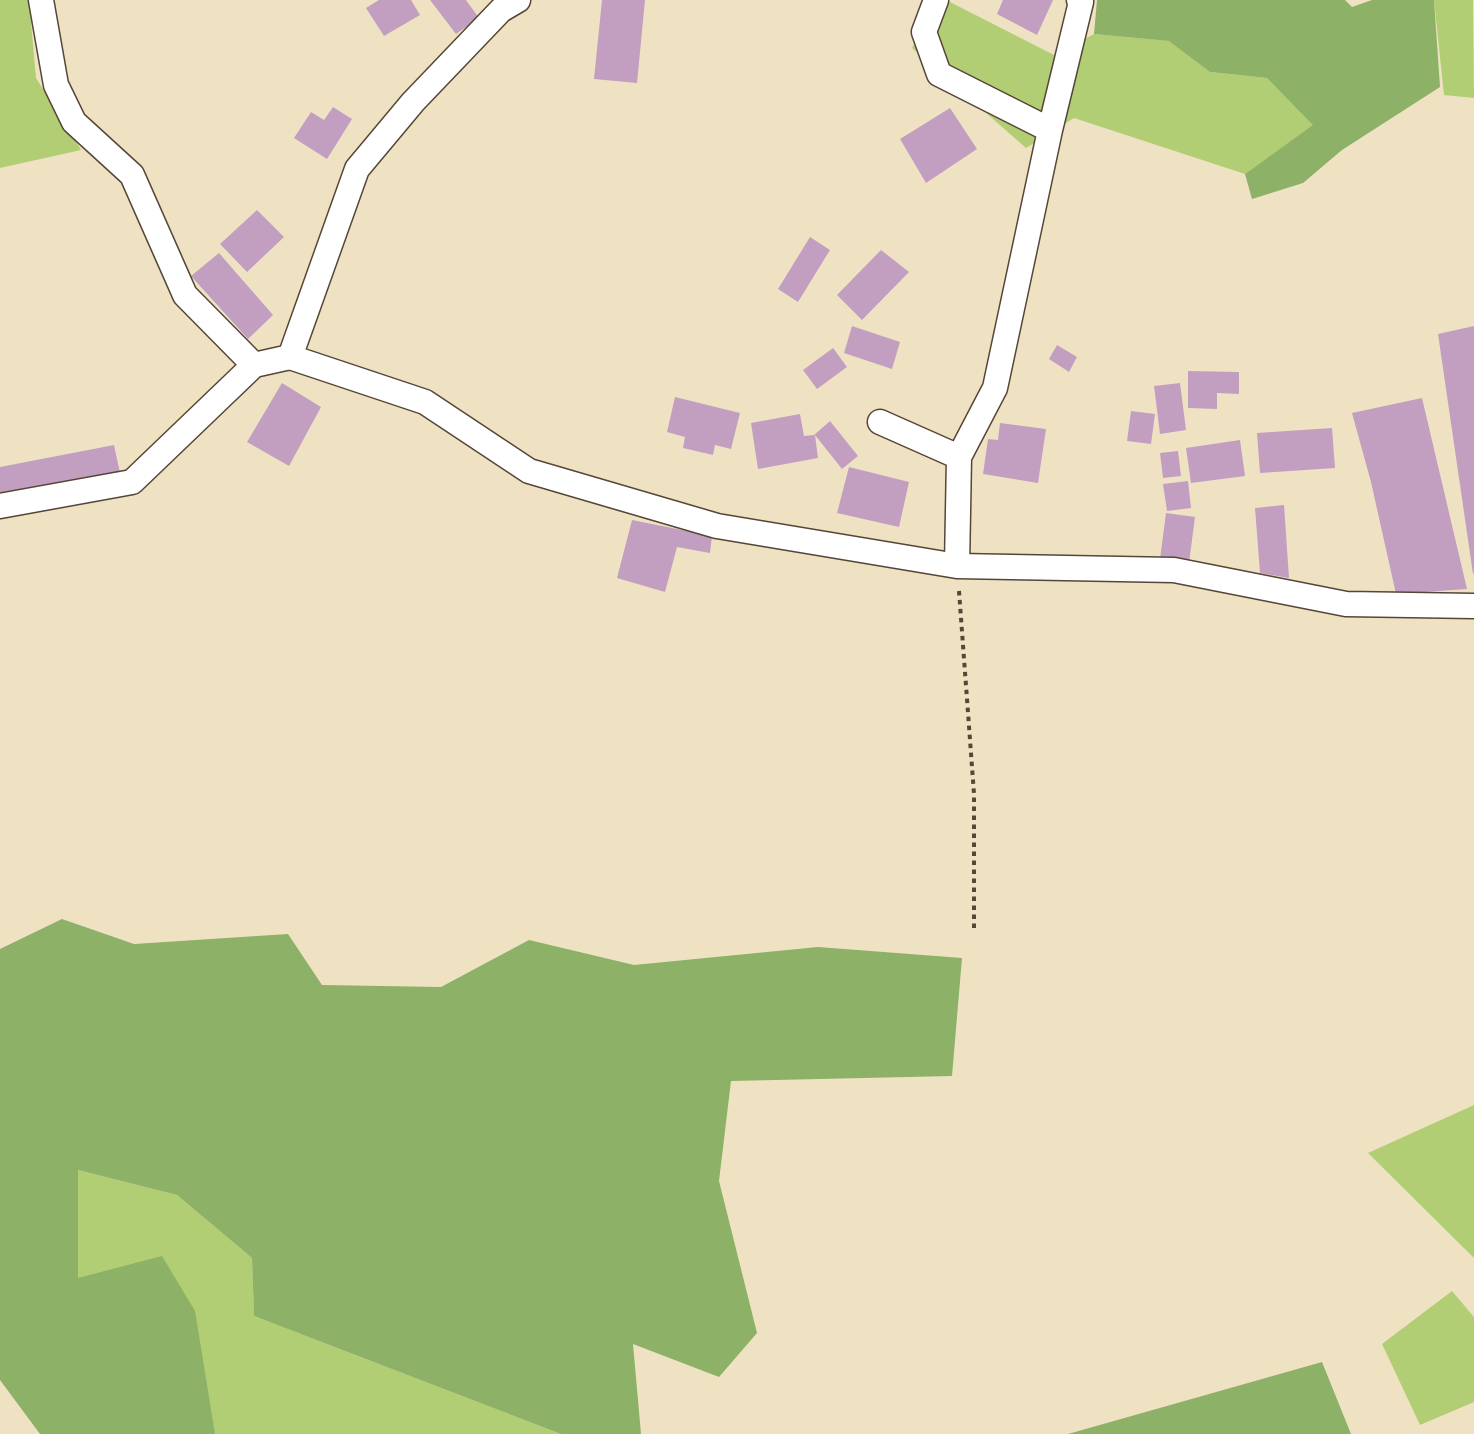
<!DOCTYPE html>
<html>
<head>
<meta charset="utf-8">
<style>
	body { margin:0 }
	canvas { display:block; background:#eee2c3 }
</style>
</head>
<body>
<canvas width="1474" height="1434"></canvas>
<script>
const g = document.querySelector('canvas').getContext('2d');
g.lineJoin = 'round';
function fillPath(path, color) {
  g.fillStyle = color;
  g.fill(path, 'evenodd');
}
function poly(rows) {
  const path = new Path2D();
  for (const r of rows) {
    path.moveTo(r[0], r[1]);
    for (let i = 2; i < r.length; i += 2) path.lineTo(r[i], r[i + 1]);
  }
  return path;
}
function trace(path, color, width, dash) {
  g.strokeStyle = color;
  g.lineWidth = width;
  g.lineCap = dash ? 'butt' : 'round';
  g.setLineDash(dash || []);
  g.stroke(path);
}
const green = poly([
	[0,0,29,0,36,78,81,150,0,168],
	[935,0,946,0,1054,55,1094,34,1170,41,1210,72,1267,78,1314,125,1245,174,1074,118,1026,148,912,48],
	[1434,0,1473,0,1474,98,1444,95],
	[1474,1105,1474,1258,1368,1153],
	[78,1170,177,1195,252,1258,254,1316,561,1434,213,1434,78,1278],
	[1452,1291,1474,1317,1474,1402,1420,1425,1382,1344]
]);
const forest = poly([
	[1097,0,1345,0,1352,7,1372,0,1434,0,1440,87,1342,150,1303,183,1252,199,1245,174,1313,125,1267,78,1210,72,1169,41,1094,34],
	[62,919,134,944,288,934,322,985,441,987,529,940,634,965,818,947,962,958,952,1076,731,1081,719,1181,757,1333,719,1377,633,1344,641,1434,561,1434,254,1316,252,1258,177,1195,78,1170,78,1278,162,1256,195,1311,215,1434,40,1434,0,1380,0,949],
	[1322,1362,1351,1434,1068,1434]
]);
const building = poly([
	[379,0,411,0,420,15,384,36,366,8],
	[430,0,466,0,479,18,456,34],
	[602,0,645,0,637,83,594,79],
	[1003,0,1053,0,1037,35,997,14],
	[333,107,352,119,327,159,294,138,311,112,324,120],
	[950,108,977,149,926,183,900,139],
	[257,210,284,237,247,272,220,244],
	[810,237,830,250,798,302,778,289],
	[881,250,909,272,862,320,837,295],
	[219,253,273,315,248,339,191,276],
	[852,326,900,342,892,369,844,353],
	[1474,326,1474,573,1473,574,1438,334],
	[1057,345,1077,357,1069,372,1049,359],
	[833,348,847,367,817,389,803,370],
	[1188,371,1239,372,1239,394,1217,393,1217,409,1188,408],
	[282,383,321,407,289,466,247,442],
	[1180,383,1186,430,1160,434,1154,386],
	[675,397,740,413,731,449,715,445,713,455,683,448,685,437,667,432],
	[1422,398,1467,589,1396,594,1371,482,1352,413],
	[1131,411,1155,414,1151,444,1127,441],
	[800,414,804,436,814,435,830,421,858,456,842,469,815,435,818,458,758,469,751,423],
	[1000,423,1046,429,1038,483,983,474,988,439,998,440],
	[1332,428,1335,468,1260,473,1257,433],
	[1240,440,1245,476,1191,483,1186,448],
	[114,445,120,473,0,497,0,467],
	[1178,451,1181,476,1163,478,1160,453],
	[849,467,909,482,899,527,837,513],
	[1188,481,1191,508,1167,511,1163,484],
	[1284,505,1289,578,1260,573,1255,508],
	[1166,513,1195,517,1189,563,1160,559],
	[632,520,712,536,710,553,677,547,665,592,617,578]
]);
const path = poly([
	[959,591,974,794,974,930]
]);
const street = poly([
	[41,0,56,85,74,122,132,175,185,295,254,365],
	[936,0,924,32,939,74,1050,130],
	[290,357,357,169,413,102,501,10,518,0],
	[880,422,959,457],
	[0,506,132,482,254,365,290,357,425,402,529,471,717,526,957,566,1174,570,1346,604,1474,606],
	[957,566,959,457,995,388,1050,130,1081,2,1079,0]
]);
fillPath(green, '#b2ce74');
fillPath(forest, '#8db166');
fillPath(building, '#c29fc1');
trace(street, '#564637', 27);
trace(path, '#564637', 4, [4.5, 4.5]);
trace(street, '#fff', 24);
</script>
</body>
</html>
